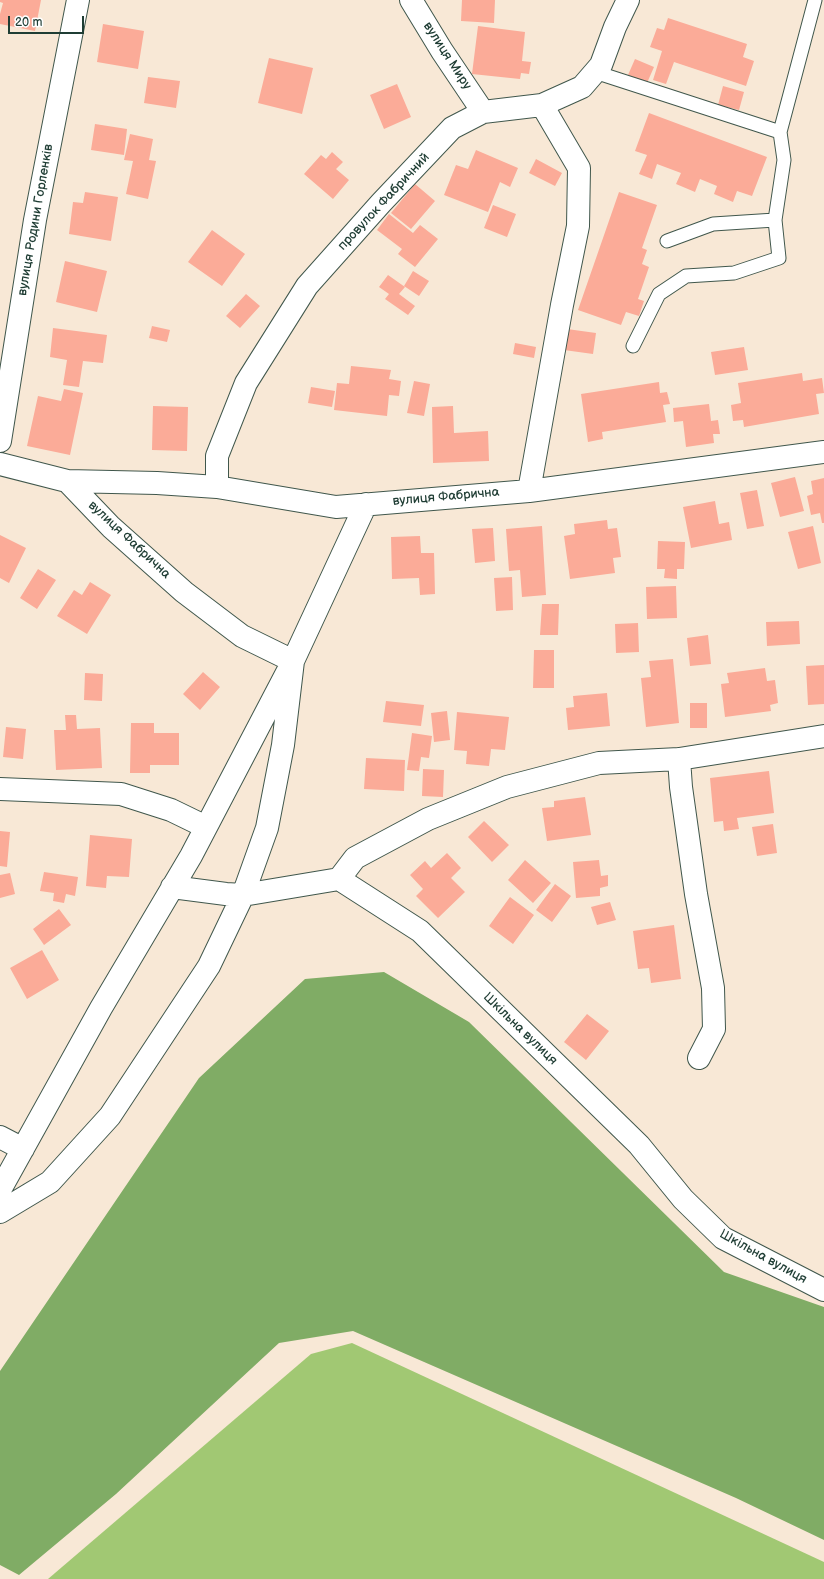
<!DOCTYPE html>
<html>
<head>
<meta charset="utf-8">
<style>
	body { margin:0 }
	#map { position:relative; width:824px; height:1579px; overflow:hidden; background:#f8e8d6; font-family:"Balsamiq Sans",sans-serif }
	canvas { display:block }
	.scale { position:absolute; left:8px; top:16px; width:76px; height:18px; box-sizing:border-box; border:2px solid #1f3d34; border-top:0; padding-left:5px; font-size:12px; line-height:14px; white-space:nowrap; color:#1f3d34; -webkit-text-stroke:3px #fff; paint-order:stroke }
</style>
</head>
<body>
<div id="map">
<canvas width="824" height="1579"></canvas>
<div class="scale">20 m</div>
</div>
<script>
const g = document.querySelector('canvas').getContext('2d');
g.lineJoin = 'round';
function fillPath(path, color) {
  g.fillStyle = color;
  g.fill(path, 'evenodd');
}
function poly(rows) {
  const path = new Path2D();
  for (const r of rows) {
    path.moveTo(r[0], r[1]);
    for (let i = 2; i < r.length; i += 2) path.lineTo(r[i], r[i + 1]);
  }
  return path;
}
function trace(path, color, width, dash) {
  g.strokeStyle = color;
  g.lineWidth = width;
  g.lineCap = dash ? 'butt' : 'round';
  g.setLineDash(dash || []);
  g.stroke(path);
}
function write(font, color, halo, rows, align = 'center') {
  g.font = font + ' "Balsamiq Sans",sans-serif';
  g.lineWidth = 3.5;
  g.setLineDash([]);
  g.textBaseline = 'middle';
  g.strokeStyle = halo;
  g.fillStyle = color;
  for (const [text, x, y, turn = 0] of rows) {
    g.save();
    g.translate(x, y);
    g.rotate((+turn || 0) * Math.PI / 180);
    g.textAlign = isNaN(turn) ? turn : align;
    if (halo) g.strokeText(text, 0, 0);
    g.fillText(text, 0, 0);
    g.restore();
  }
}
const green = poly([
	[352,1343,824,1562,824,1579,48,1579,311,1354]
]);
const forest = poly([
	[384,972,469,1022,724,1272,824,1307,824,1540,736,1498,353,1331,279,1343,116,1494,19,1575,0,1565,0,1371,199,1078,305,979]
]);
const building = poly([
	[0,0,41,0,35,31,0,24,0,14,3,3,0,2],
	[462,0,495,0,494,23,461,21],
	[668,18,747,44,743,57,754,61,746,86,674,62,666,84,653,80,662,51,650,47,657,28,664,30],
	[103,24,144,31,138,69,97,62],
	[478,26,525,32,522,61,531,62,529,74,521,73,520,79,472,74],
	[269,58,313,68,302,114,258,103],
	[635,59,654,67,647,83,628,75],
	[148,77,180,81,176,108,144,103],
	[397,84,411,117,384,129,370,95],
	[723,86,744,92,739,110,718,105],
	[649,113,767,157,752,196,737,191,733,202,714,194,717,186,700,179,695,192,676,184,681,173,657,164,652,179,639,174,647,155,635,151],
	[95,124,127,129,124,155,91,150],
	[130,134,153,139,149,160,156,161,148,199,126,194,133,161,124,160],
	[476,150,518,168,510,187,500,182,488,212,444,195,456,165,468,169],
	[332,152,343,162,336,169,349,180,333,199,304,174,321,155,326,159],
	[536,159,562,173,555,186,529,173],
	[415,184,435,201,411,229,391,213],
	[85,192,118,197,111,241,69,234,73,202,83,203],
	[619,192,657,205,642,248,647,250,642,264,649,267,638,299,644,301,639,316,626,312,621,325,578,310],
	[493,205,516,214,507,237,484,228],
	[389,214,413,233,420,225,438,239,415,267,398,254,402,249,377,230],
	[212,230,245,254,222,286,188,262],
	[65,261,107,271,97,312,56,302],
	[413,271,429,281,419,296,404,286],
	[388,275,405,287,399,294,415,306,408,315,385,299,389,294,379,287],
	[246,294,260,306,240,328,226,316],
	[152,326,170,330,167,342,149,338],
	[53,328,107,335,103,363,83,361,79,387,63,385,67,360,50,357],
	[567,329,596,333,593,354,564,350],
	[515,343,536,347,534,358,513,354],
	[744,347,748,370,715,375,711,352],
	[351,366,391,370,389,379,401,381,399,396,389,395,387,416,334,410,337,383,349,384],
	[802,373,803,381,822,378,824,393,816,394,819,414,744,427,743,420,733,421,731,405,741,403,738,383],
	[414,381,430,384,424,416,407,413],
	[659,382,660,393,667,392,670,404,663,405,666,422,602,432,603,439,588,442,581,394],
	[311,387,335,391,332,407,308,403],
	[64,389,83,393,70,455,27,446,38,396,61,401],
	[709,404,711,421,718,420,720,434,713,434,714,443,686,447,683,421,674,422,673,408],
	[153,406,188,407,187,451,152,450],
	[453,406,454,433,488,431,489,461,433,463,432,407],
	[795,477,804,511,780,517,771,483],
	[824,478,824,523,822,523,820,513,811,515,807,496,813,494,811,481],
	[757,490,764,526,747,529,740,493],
	[715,501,719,524,729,522,732,540,691,548,683,507],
	[607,520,608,529,617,528,621,557,613,558,615,573,570,579,564,536,575,534,574,524],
	[542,526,546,595,522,597,520,570,509,571,506,529],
	[813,526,821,563,798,569,788,532],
	[493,528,495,561,475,563,472,529],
	[0,535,26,548,9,583,0,578],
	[420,536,421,553,434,553,435,594,420,595,419,578,392,579,391,537],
	[658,541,685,542,684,569,677,569,677,579,664,578,665,569,657,569],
	[38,569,56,580,37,609,20,598],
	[512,577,513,610,496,611,494,578],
	[90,582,111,595,87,634,57,616,74,590,82,595],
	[676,586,677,618,647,619,646,587],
	[542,604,559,604,558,635,540,635],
	[799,621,800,644,767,646,766,622],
	[638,623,639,652,616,653,615,624],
	[708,635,711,664,690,666,687,638],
	[534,650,554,650,554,688,533,688],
	[673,659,679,723,646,727,641,678,651,677,649,661],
	[824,665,824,704,808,705,806,666],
	[765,668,767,681,775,680,778,703,770,705,771,711,725,717,721,684,729,683,727,673],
	[203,672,220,687,200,710,183,694],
	[85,673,103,674,102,701,84,700],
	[607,693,610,726,568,730,566,708,574,707,573,696],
	[386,701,424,705,421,726,383,722],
	[690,703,707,703,707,728,690,728],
	[447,711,450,740,434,742,431,713],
	[457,712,509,717,505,750,491,749,489,766,466,764,467,751,454,750],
	[65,715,76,715,77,729,100,728,102,768,56,770,54,730,66,730],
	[131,723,154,723,154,733,179,733,179,765,150,765,150,773,130,773],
	[6,727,26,729,23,759,3,757],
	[412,733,432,736,429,758,421,757,419,771,407,770],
	[366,758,405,760,404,791,364,789],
	[423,769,444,770,443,797,422,796],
	[769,771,774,813,737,818,739,829,724,831,723,821,714,822,710,778],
	[585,797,591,835,547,841,542,808,554,807,554,801],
	[484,821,509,845,492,862,468,837],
	[773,824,777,853,757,856,752,827],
	[0,831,10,832,7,867,0,866],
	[90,835,132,839,129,877,107,876,106,888,86,886],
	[447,853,461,868,451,878,465,892,438,918,416,896,423,889,410,875,425,861,431,868],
	[525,860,551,883,533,903,508,880],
	[599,860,601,876,608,875,608,886,600,888,600,896,576,898,573,862],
	[44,872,78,877,75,896,66,894,64,903,53,901,54,893,40,891],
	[10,873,15,894,0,898,0,875],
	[555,884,571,896,552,922,536,910],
	[510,897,534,915,513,944,489,926],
	[610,902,616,920,597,925,591,907],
	[59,909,71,925,44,945,33,929],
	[674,925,681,979,651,983,649,968,638,969,633,931],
	[42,950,59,980,27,999,10,968],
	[587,1014,609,1031,586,1060,564,1042]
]);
const lane = poly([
	[595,72,780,132,784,160,775,220,779,258,734,273,686,276,659,294,633,346],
	[780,132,815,0],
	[667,241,713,224,775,220]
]);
const street = poly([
	[411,0,442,51,483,112],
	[0,441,35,220,78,0],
	[0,464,67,481,111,527,184,592,242,636,293,661,283,745,267,828,243,895,209,966,110,1116,50,1182,0,1212],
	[67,481,157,483,217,487,336,507,529,491,824,452],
	[217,487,217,456,246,383,307,286,381,203,452,128,483,112,542,105,582,87,601,65,615,27,628,0],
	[529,491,562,305,578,226,579,168,542,105],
	[679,759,681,787,696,894,713,988,714,1029,699,1058],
	[0,789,121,794,171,810,206,827],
	[339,879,355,858,428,819,507,787,599,763,679,759,824,736],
	[172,887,226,894,243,895,339,879,420,931,639,1145,683,1199,723,1238,824,1290],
	[0,1137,23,1149],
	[0,1190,101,1008,191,856,293,661,366,504]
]);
const streetNames = [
	["вулиця Миру",447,56,57],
	["провулок Фабричний",384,202,-47],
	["вулиця Родини Горленків",36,220,-80],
	["вулиця Фабрична",446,497,-5],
	["вулиця Фабрична",129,540,43],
	["Шкільна вулиця",520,1029,44],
	["Шкільна вулиця",763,1257,29]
];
fillPath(green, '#a1c873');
fillPath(forest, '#80ac65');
fillPath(building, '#fbab98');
trace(lane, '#40574c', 15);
trace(street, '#40574c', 24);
trace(lane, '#fff', 13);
trace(street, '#fff', 22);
write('13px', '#1f3d34', '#fff', streetNames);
</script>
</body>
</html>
